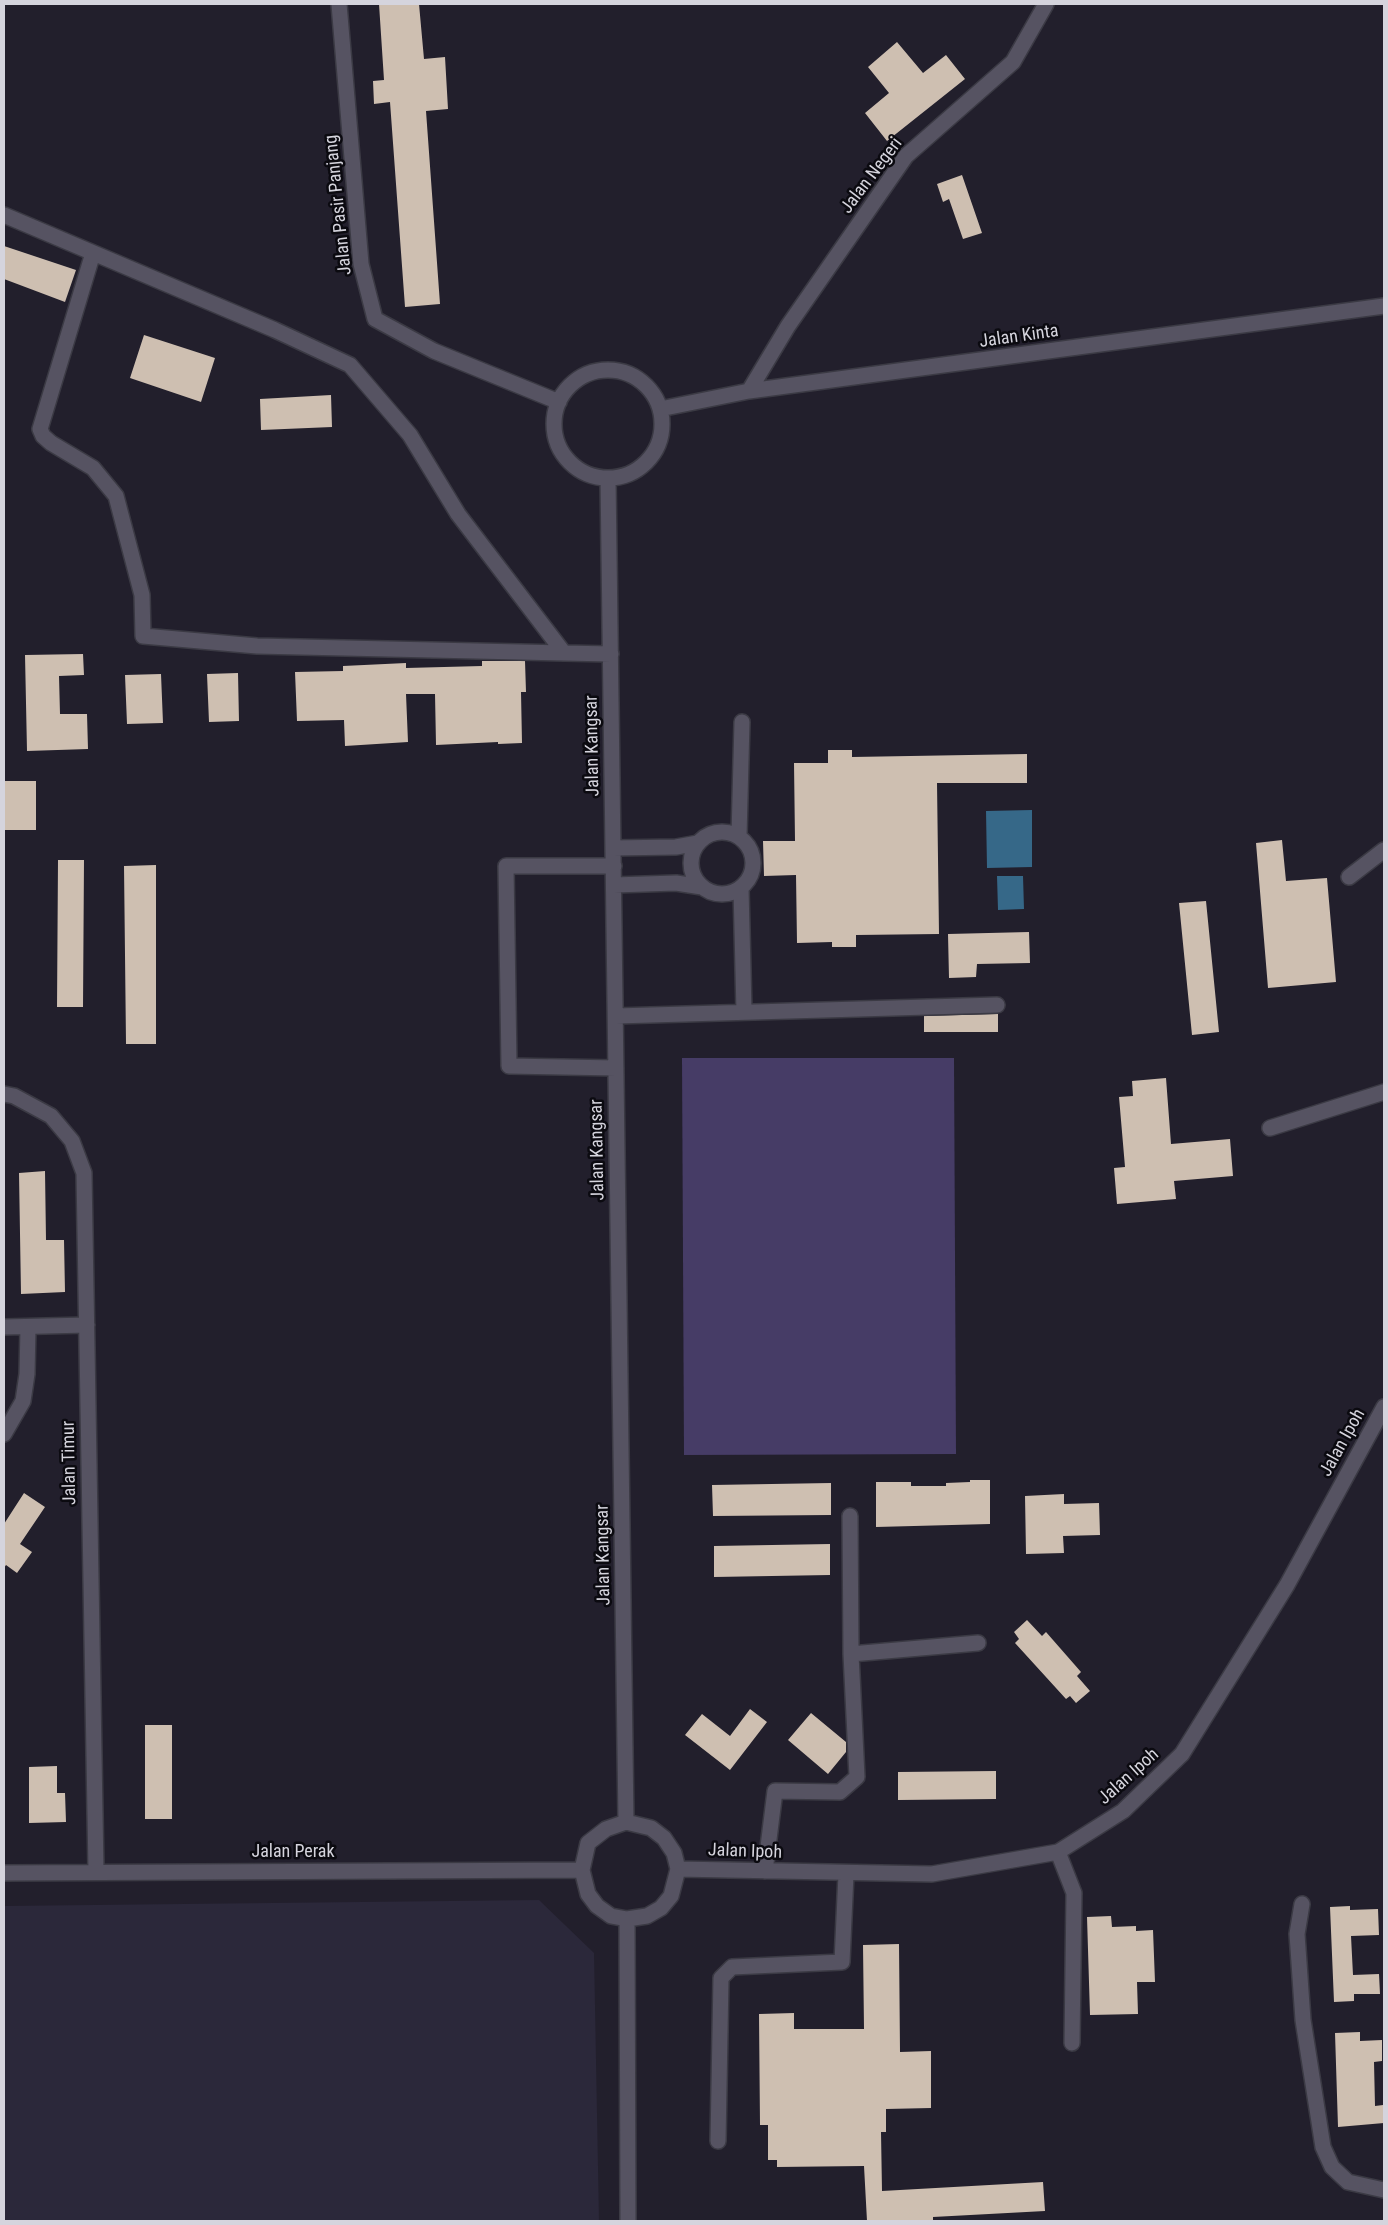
<!DOCTYPE html>
<html>
<head>
<meta charset="utf-8">
<style>
	body { margin:0 }
	#map { position:relative; width:1388px; height:2225px; overflow:hidden; background:#221f2c; font-family:"Roboto Condensed",sans-serif }
	canvas { display:block }
	.frame { position:absolute; inset:0; border:5px solid #d5d4dd; pointer-events:none }
</style>
</head>
<body>
<div id="map">
<canvas width="1388" height="2225"></canvas>
<div class="frame"></div>
</div>
<script>
const g = document.querySelector('canvas').getContext('2d');
g.lineJoin = 'round';
function fillPath(path, color) {
  g.fillStyle = color;
  g.fill(path, 'evenodd');
}
function poly(rows) {
  const path = new Path2D();
  for (const r of rows) {
    if (r.length === 3) {
      path.moveTo(r[0] + r[2], r[1]);
      path.arc(r[0], r[1], r[2], 0, 2 * Math.PI);
      continue;
    }
    path.moveTo(r[0], r[1]);
    for (let i = 2; i < r.length; i += 2) path.lineTo(r[i], r[i + 1]);
  }
  return path;
}
function trace(path, color, width, dash) {
  g.strokeStyle = color;
  g.lineWidth = width;
  g.lineCap = dash ? 'butt' : 'round';
  g.setLineDash(dash || []);
  g.stroke(path);
}
function write(font, color, halo, rows, align = 'center') {
  g.font = font + ' "Roboto Condensed",sans-serif';
  g.lineWidth = 5;
  g.setLineDash([]);
  g.textBaseline = 'middle';
  g.strokeStyle = halo;
  g.fillStyle = color;
  for (const [text, x, y, turn = 0] of rows) {
    g.save();
    g.translate(x, y);
    g.rotate((+turn || 0) * Math.PI / 180);
    g.textAlign = isNaN(turn) ? turn : align;
    if (halo) g.strokeText(text, 0, 0);
    g.fillText(text, 0, 0);
    g.restore();
  }
}
const built = poly([
	[539,1900,594,1953,599,2221,4,2221,4,1906]
]);
const green = poly([
	[682,1058,954,1058,956,1454,684,1455]
]);
const water = poly([
	[1032,810,1032,867,987,868,986,811],
	[997,876,1023,876,1024,909,998,910]
]);
const building = poly([
	[379,4,419,4,424,59,445,57,448,109,426,111,440,304,405,307,390,102,374,104,373,81,384,80],
	[897,42,923,73,946,55,965,79,887,141,865,113,889,93,868,67],
	[962,175,982,233,963,239,949,199,943,202,937,184],
	[4,246,76,270,65,302,4,279],
	[144,335,215,358,201,402,130,378],
	[331,395,332,427,261,430,260,399],
	[83,654,84,675,59,676,60,714,87,714,88,749,27,751,25,655],
	[482,661,525,661,526,692,521,692,522,743,498,744,498,742,436,745,435,694,406,694,408,742,345,746,344,720,297,721,295,672,343,671,343,666,406,663,406,668,482,666],
	[238,673,239,721,209,722,207,674],
	[161,674,163,723,127,724,125,675],
	[828,750,852,750,852,757,1027,754,1027,783,937,783,939,934,856,935,856,947,832,947,832,942,797,943,796,875,764,876,763,841,795,841,794,763,828,763],
	[4,781,36,781,36,830,4,830],
	[1282,840,1286,881,1327,878,1336,982,1268,988,1256,843],
	[58,860,84,860,83,1007,57,1007],
	[156,865,156,1044,126,1044,124,866],
	[1206,901,1219,1032,1192,1035,1179,903],
	[1029,932,1030,963,977,964,976,977,949,978,948,934],
	[998,1014,998,1032,924,1032,924,1016],
	[1166,1078,1171,1144,1230,1139,1233,1176,1174,1181,1176,1199,1117,1204,1114,1168,1125,1167,1119,1097,1133,1096,1132,1081],
	[45,1171,46,1240,64,1240,65,1292,21,1294,19,1173],
	[970,1480,990,1480,990,1524,876,1527,876,1482,911,1482,911,1486,946,1486,946,1483,970,1482],
	[831,1483,831,1515,713,1516,712,1485],
	[24,1493,45,1507,20,1544,32,1552,17,1573,6,1565,4,1568,4,1524],
	[1064,1494,1064,1504,1099,1503,1100,1535,1063,1536,1064,1553,1026,1554,1025,1496],
	[830,1544,830,1575,714,1577,714,1546],
	[1027,1620,1042,1636,1046,1632,1081,1672,1077,1676,1090,1691,1076,1703,1070,1696,1066,1699,1015,1643,1019,1639,1014,1632],
	[750,1709,767,1722,730,1770,685,1735,702,1714,730,1736],
	[811,1713,846,1742,846,1752,828,1774,788,1740],
	[145,1725,172,1725,172,1819,145,1819],
	[57,1766,57,1793,65,1793,66,1822,29,1823,29,1767],
	[996,1771,996,1799,898,1800,898,1772],
	[1350,1906,1350,1910,1378,1909,1379,1935,1351,1936,1353,1975,1379,1974,1380,1994,1354,1994,1354,2001,1334,2002,1330,1907],
	[1111,1916,1112,1927,1136,1926,1136,1931,1153,1930,1155,1982,1137,1982,1138,2014,1090,2015,1087,1917],
	[899,1944,900,2052,931,2051,931,2108,886,2109,886,2132,881,2132,882,2191,1043,2182,1045,2211,933,2217,933,2221,867,2221,864,2166,777,2167,777,2160,768,2160,768,2125,760,2125,759,2014,794,2013,794,2029,864,2029,863,1945],
	[1360,2032,1360,2041,1382,2040,1382,2061,1374,2062,1375,2106,1383,2105,1384,2123,1338,2127,1335,2033]
]);
const minor = poly([
	[339,4,361,264,375,319,434,351,559,402],
	[4,215,275,330,350,365,410,435,458,514,564,653,611,654],
	[93,253,40,429,43,436,51,443,93,468,116,496,142,595,143,636,257,646,564,653],
	[608,424,54],
	[749,391,788,326,906,156,1013,62,1046,4],
	[660,409,749,391,1384,306],
	[608,478,626,1822],
	[722,863,31],
	[739,836,742,722],
	[613,848,676,847,698,843],
	[614,866,506,866,509,1066,616,1068],
	[1349,877,1384,850],
	[614,885,676,883,702,887],
	[741,888,744,1012],
	[616,1016,997,1005],
	[4,1094,14,1096,51,1116,72,1141,84,1173,96,1871],
	[1270,1128,1384,1092],
	[4,1327,87,1325],
	[4,1434,23,1401,27,1374,28,1328],
	[851,1654,978,1643],
	[626,1822,651,1828,664,1838,674,1853,678,1869,671,1896,661,1908,647,1916,627,1919,611,1916,597,1906,588,1894,582,1870,588,1843,606,1829,626,1822],
	[1058,1852,1074,1893,1072,2043],
	[678,1869,932,1874,1058,1852,1123,1811,1182,1754,1287,1585,1384,1407],
	[765,1871,775,1791,840,1792,857,1777,851,1654,850,1516],
	[4,1873,582,1870],
	[1302,1904,1297,1934,1303,2020,1323,2147,1332,2167,1348,2182,1384,2190],
	[627,1919,628,2221],
	[718,2141,721,1978,732,1967,842,1962,846,1874]
]);
const streetNames = [
	["Jalan Negeri",872,176,-53],
	["Jalan Pasir Panjang",339,205,-96],
	["Jalan Kinta",1019,337,-8],
	["Jalan Kangsar",593,746,-91],
	["Jalan Kangsar",598,1150,-91],
	["Jalan Ipoh",1343,1443,-61],
	["Jalan Timur",70,1463,-91],
	["Jalan Kangsar",604,1555,-91],
	["Jalan Ipoh",1129,1777,-42],
	["Jalan Perak",293,1852],
	["Jalan Ipoh",745,1852,2]
];
fillPath(built, '#2b283a');
fillPath(green, '#463c66');
fillPath(water, '#366888');
fillPath(building, '#cebfb1');
trace(minor, '#3b3a44', 18);
trace(minor, '#565362', 15);
write('18px', '#d5d4dd', '#0b0a10', streetNames);
</script>
</body>
</html>
